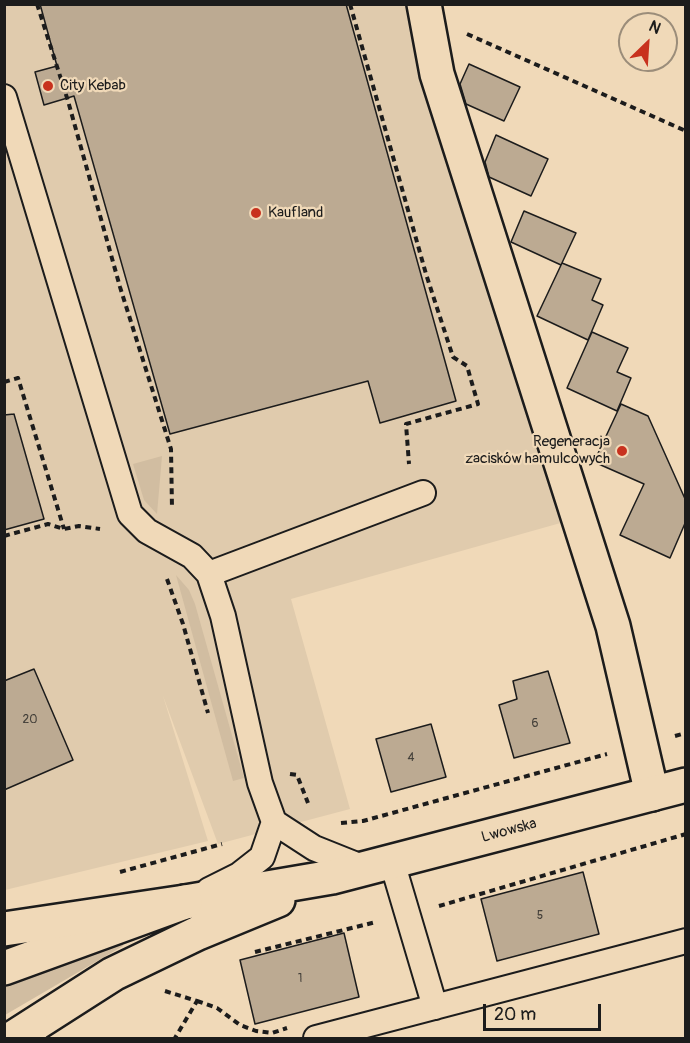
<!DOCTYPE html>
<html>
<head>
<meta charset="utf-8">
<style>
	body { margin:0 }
	#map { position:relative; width:690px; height:1043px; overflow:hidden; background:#f0d9b8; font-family:Pangolin,sans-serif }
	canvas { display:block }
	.frame { position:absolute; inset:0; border:6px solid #1c1c1c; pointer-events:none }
	.north { position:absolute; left:618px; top:12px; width:60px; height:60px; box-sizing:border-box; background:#f0d9b8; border:2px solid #9b8d7a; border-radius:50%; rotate:25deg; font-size:16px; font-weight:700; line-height:24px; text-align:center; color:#1c1c1c }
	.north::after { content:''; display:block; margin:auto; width:21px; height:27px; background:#c8321e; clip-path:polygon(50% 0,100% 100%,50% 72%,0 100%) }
	.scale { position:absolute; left:483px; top:1004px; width:118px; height:27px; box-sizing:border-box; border:3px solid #1c1c1c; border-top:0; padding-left:8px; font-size:18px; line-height:21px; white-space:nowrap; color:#1c1c1c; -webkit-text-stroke:4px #f0d9b8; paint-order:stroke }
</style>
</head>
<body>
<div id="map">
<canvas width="690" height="1043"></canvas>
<div class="frame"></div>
<div class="north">N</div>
<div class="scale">20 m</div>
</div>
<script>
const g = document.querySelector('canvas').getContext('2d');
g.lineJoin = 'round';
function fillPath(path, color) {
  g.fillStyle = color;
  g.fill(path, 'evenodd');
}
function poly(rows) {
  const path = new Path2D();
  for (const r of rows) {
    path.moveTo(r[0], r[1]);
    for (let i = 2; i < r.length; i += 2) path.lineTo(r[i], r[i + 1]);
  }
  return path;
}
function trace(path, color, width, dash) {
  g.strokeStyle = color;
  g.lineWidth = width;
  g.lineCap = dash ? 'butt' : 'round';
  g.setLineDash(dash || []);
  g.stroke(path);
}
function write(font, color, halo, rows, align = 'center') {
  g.font = font + ' Pangolin,sans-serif';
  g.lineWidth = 4.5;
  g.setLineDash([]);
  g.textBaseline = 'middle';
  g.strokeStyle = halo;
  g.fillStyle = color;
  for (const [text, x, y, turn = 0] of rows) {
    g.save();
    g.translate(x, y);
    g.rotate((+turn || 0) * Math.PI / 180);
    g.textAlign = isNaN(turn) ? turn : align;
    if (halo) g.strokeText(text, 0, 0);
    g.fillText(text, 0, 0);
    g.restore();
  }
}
const built = poly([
	[4,5,406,5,421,75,564,522,291,599,350,809,218,844,163,696,208,841,5,890]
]);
const green = poly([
	[162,456,157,514,144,500,133,464],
	[176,575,189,590,195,604,244,778,233,781],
	[124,939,123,946,5,1015,5,978]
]);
const building = poly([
	[40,4,346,4,456,401,380,423,368,381,170,434,74,96,44,105,35,72,57,66,40,4],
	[469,64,520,87,504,121,466,104,460,84,469,64],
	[496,135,548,159,531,196,489,177,485,162,496,135],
	[524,211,576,233,561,265,511,242,524,211],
	[562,263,601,279,592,300,603,305,588,340,537,316,562,263],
	[592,332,628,348,617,372,631,378,617,411,567,388,592,332],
	[621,404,648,416,686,501,686,521,670,558,620,535,644,484,594,462,621,404],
	[14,414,44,519,4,530,4,415,14,414],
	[34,669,73,760,4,790,4,681,34,669],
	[548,671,570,743,514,758,499,705,517,699,513,681,548,671],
	[431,724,446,777,391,792,376,739,431,724],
	[583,872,599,934,497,961,481,899,583,872],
	[344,933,359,997,255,1024,240,960,344,933]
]);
const path = poly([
	[37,4,68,101,120,287,171,449,172,508],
	[350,4,426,274,453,357,467,366,478,404,406,424,409,464],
	[467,34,686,131],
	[4,382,18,378,64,529],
	[4,536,48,524,64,529,79,526,100,529],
	[167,579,183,624,208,713],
	[675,736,686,733],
	[290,774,297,775,308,803],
	[341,823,363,821,607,754],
	[120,872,222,844],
	[439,906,686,834],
	[255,952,376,922],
	[165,991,197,1001,175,1038],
	[197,1001,217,1008,240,1025,256,1031,272,1033,287,1028]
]);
const service = poly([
	[4,97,130,514,147,531,192,556,209,574,223,616,260,783,274,822,262,857,239,875,209,890],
	[209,574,423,493],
	[274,822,314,848,364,868],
	[392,862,435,1007],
	[316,1038,686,941]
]);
const minor = poly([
	[424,4,437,74,613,626,652,794]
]);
const tertiary = poly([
	[4,968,185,902,332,877,686,785],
	[13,1038,113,974,198,933,278,900]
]);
const secondary = poly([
	[4,929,185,902],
	[22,1038,33,1026]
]);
const markers = [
	[48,86,6,"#c8321e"],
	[256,213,6,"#c8321e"],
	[622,451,6,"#c8321e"]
];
const numberNames = [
	["20",30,720],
	["6",535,724],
	["4",411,758],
	["5",540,916],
	["1",300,979]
];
const poiNames = [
	["City Kebab",60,86],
	["Kaufland",268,213],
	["Regeneracja",610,442,"right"],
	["zacisków hamulcowych",610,459,"right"]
];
const streetNames = [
	["Lwowska",509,831,-15]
];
fillPath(built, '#e0cbad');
fillPath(green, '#d1bda1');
fillPath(building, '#bcaa92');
trace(building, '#1c1c1c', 1.5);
trace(service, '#1c1c1c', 28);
trace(minor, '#1c1c1c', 38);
trace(tertiary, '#1c1c1c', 38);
trace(secondary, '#1c1c1c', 38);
trace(path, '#1c1c1c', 4, [6, 4.5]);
trace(service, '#f0d9b8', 24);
trace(minor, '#f0d9b8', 33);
trace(tertiary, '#f0d9b8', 33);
trace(secondary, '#f0d9b8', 33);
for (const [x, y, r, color] of markers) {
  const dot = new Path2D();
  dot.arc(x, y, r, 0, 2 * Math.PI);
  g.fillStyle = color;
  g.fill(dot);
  trace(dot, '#f0d9b8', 2);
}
write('12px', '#44403a', null, numberNames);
write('15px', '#1c1c1c', '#f0d9b8', poiNames, 'left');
write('15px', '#1c1c1c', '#f0d9b8', streetNames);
</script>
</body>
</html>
